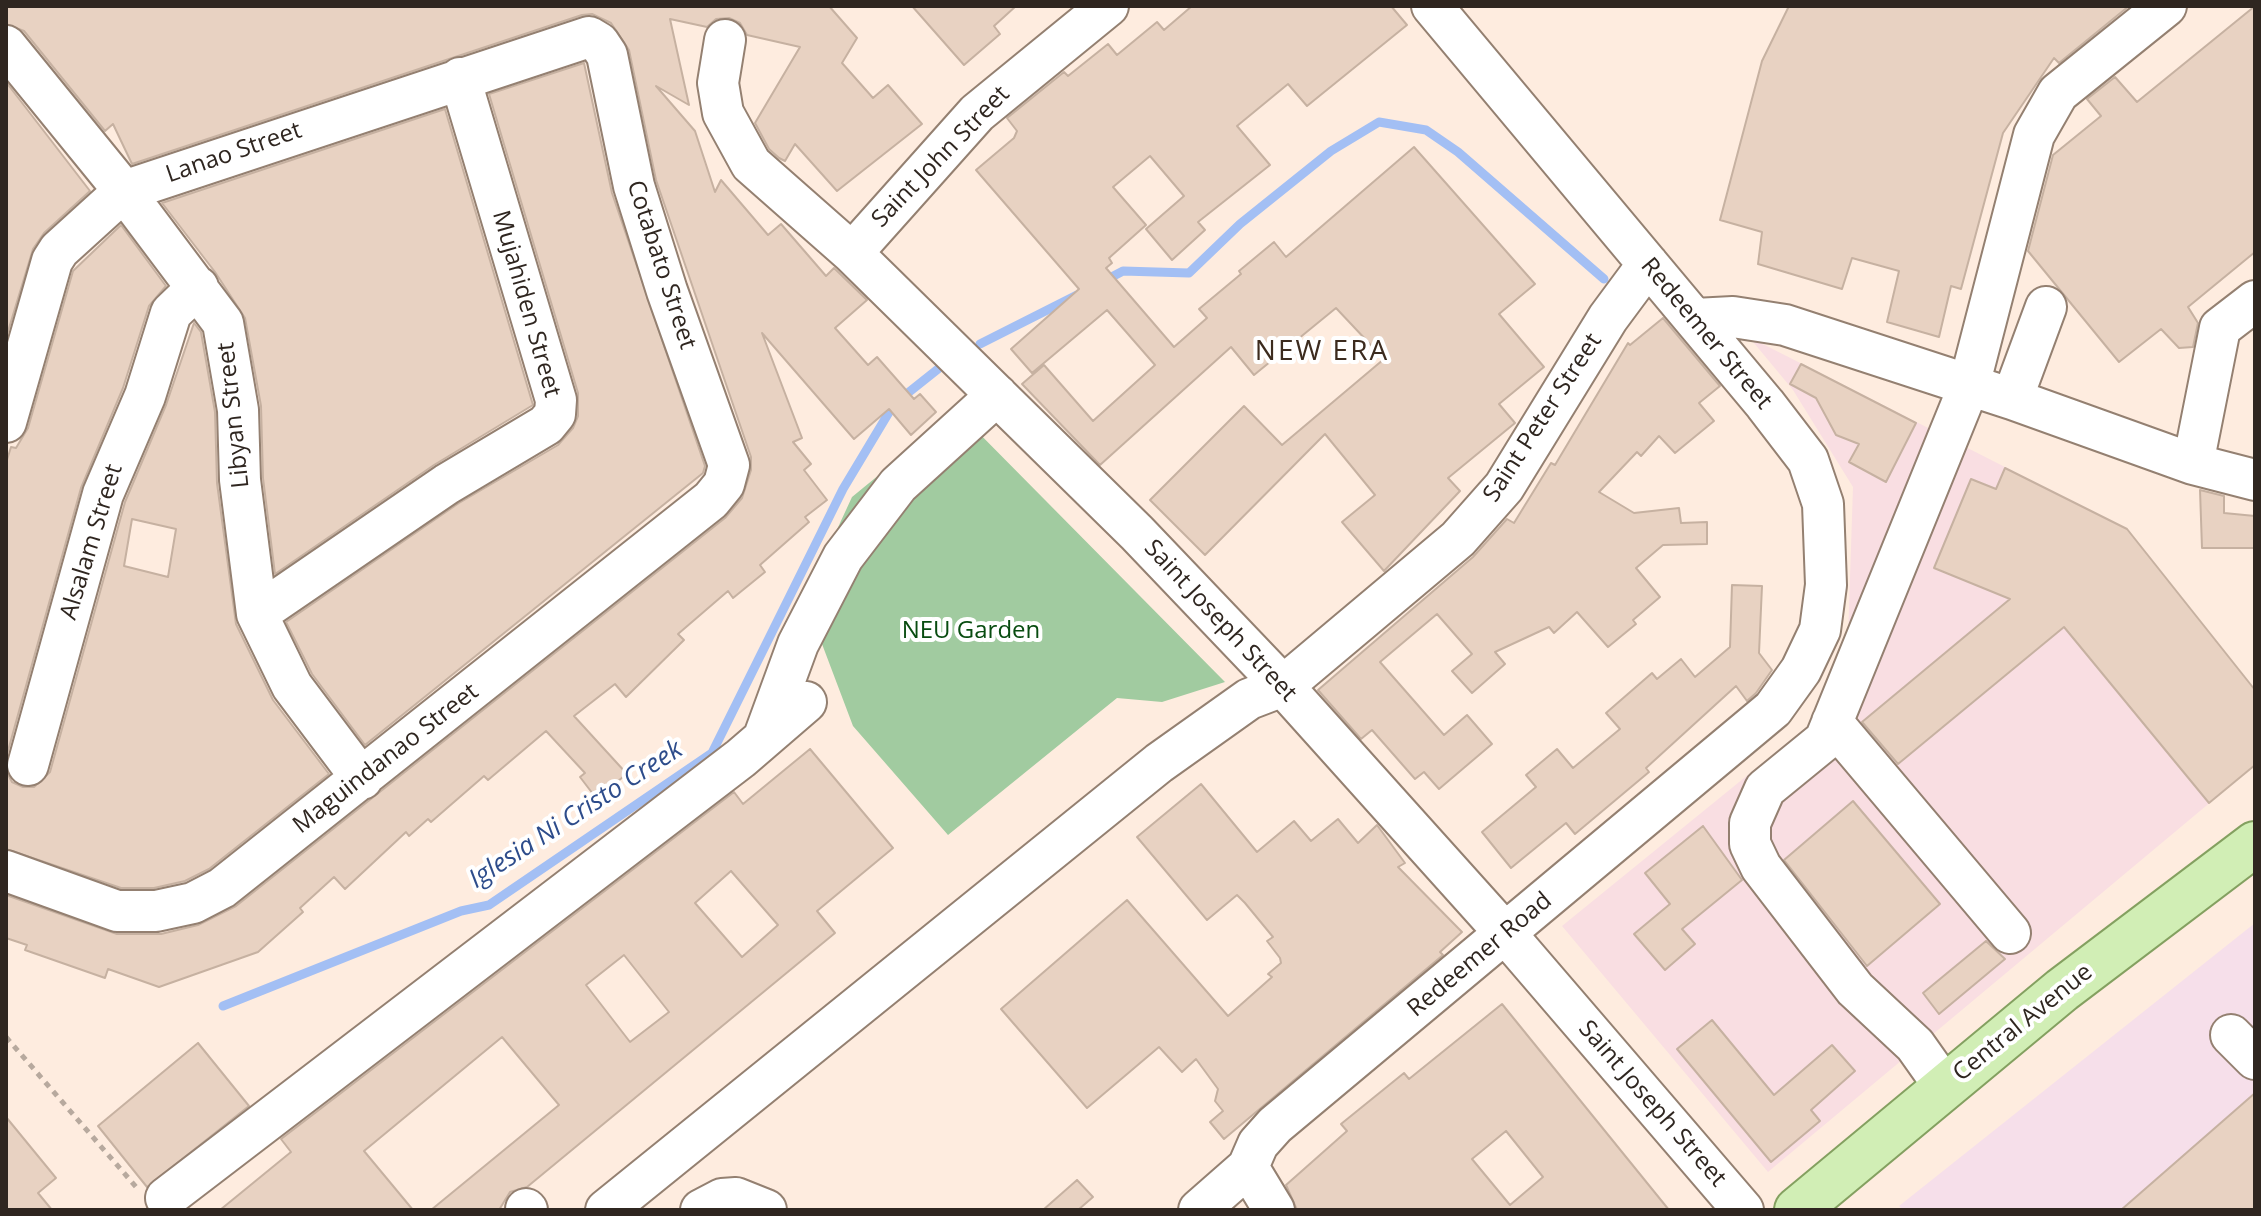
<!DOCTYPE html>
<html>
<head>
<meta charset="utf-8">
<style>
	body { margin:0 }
	#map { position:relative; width:2261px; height:1216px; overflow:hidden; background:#feecdf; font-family:"Open Sans",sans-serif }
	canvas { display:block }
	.frame { position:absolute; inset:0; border:8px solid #2f2620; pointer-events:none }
</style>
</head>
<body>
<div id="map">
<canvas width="2261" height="1216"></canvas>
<div class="frame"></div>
</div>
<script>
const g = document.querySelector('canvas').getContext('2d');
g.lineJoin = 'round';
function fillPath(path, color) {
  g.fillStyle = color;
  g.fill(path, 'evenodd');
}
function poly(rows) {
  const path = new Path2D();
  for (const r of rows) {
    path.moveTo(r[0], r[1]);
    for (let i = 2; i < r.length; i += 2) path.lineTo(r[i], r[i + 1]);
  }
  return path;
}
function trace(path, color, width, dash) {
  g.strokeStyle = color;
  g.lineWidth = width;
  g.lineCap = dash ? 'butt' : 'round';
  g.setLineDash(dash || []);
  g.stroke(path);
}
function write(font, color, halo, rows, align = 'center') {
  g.font = font + ' "Open Sans",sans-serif';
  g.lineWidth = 8;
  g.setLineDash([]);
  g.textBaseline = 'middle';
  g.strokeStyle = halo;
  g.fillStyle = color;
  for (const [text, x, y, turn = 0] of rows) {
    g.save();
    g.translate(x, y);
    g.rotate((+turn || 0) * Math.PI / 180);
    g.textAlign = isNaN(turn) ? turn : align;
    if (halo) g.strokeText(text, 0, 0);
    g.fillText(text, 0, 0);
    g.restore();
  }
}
const commercial = poly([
	[2255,923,2255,1210,1903,1210,1899,1206]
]);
const industrial = poly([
	[1749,337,2127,529,2255,690,2255,765,1768,1172,1562,926,1813,722,1848,638,1853,487,1793,390]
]);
const green = poly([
	[957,411,1225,682,1162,702,1117,698,948,835,853,726,805,599,852,497]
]);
const stream = poly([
	[1104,281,1123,271,1189,273,1240,224,1331,151,1379,122,1426,130,1458,152,1604,279],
	[980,344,1077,295],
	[223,1006,461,911,489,905,712,753,843,489,894,404,938,369]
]);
const building = poly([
	[6,6,829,6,857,38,842,63,873,98,888,85,922,124,837,191,795,144,785,161,779,158,769,149,755,123,800,47,747,35,740,23,729,18,716,19,707,27,670,19,689,105,656,86,695,131,715,192,721,180,768,235,781,224,826,276,834,268,867,300,835,328,868,365,877,357,914,399,920,394,936,412,911,435,889,409,854,439,762,333,802,438,793,442,811,464,804,470,827,500,805,517,809,522,760,565,765,572,733,598,728,591,678,634,684,640,626,697,615,684,574,716,627,774,596,798,580,777,585,773,546,731,488,780,484,776,431,822,428,819,409,836,406,832,345,889,334,877,300,908,303,912,258,952,159,987,108,969,105,978,25,950,27,945,6,938,6,895,117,934,161,934,198,925,236,906,725,518,742,498,751,470,751,457,656,180,629,50,611,23,592,14,582,15,132,164,113,124,105,131,24,31,6,24,6,6],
	[912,6,1016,6,994,26,1000,34,964,65,912,6],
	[1192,6,1391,6,1407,25,1307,106,1288,84,1237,126,1270,165,1198,222,1205,230,1172,260,1146,229,1184,196,1150,156,1113,187,1146,225,1109,258,1112,263,1106,268,1174,347,1207,318,1199,309,1241,274,1239,271,1274,242,1286,257,1414,147,1535,284,1499,314,1544,367,1499,404,1515,423,1448,478,1460,491,1384,571,1342,522,1375,495,1325,434,1205,555,1150,500,1244,406,1282,445,1384,359,1336,308,1254,375,1231,347,1100,465,1022,384,1044,365,1093,421,1155,365,1107,310,1032,373,1011,349,1079,289,976,170,1014,138,1017,131,1007,118,1064,72,1068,76,1108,44,1117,55,1157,22,1164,30,1192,6],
	[1789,6,2129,6,2059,63,2054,58,2003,133,1961,289,1951,286,1939,337,1887,322,1899,271,1852,258,1842,289,1758,264,1762,232,1720,220,1762,61,1789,6],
	[2255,6,2255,252,2188,307,2198,323,2193,347,2179,348,2161,329,2119,362,2028,251,2053,155,2101,116,2087,99,2115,77,2137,102,2255,6],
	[584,63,612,193,705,466,703,473,365,745,312,674,286,622,459,503,558,445,573,428,578,416,578,393,489,94,584,63],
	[6,82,90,191,44,233,33,249,6,338,6,82],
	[445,109,533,405,434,465,275,574,263,478,261,406,245,318,215,272,162,203,445,109],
	[121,225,166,286,149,306,123,388,81,488,6,758,6,463,11,447,16,448,28,428,73,271,121,225],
	[1663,318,1720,386,1699,403,1714,421,1675,453,1659,436,1641,456,1637,452,1599,492,1634,513,1679,508,1681,523,1707,522,1707,544,1663,545,1636,568,1660,597,1633,620,1636,624,1608,647,1577,612,1554,633,1549,627,1495,652,1505,664,1472,693,1452,671,1472,654,1437,614,1380,662,1444,735,1467,715,1492,744,1439,789,1424,772,1415,779,1372,730,1361,739,1318,690,1473,557,1507,519,1514,523,1551,463,1555,465,1628,343,1630,345,1663,318],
	[194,323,201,332,215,412,217,483,236,624,273,700,329,774,209,869,185,881,154,888,121,888,6,849,6,771,12,782,23,787,34,787,50,772,125,502,166,405,194,323],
	[132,519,176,529,168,577,124,566,132,519],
	[1801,364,1916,423,1886,482,1849,462,1859,444,1836,435,1816,398,1790,384,1801,364],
	[2005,468,2127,529,2255,690,2255,765,2209,803,2064,627,1898,764,1862,722,2010,599,1934,568,1971,479,1996,489,2005,468],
	[2200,490,2224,496,2224,513,2255,516,2255,548,2202,548,2200,490],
	[1732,585,1762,586,1759,653,1772,670,1756,693,1747,701,1736,686,1646,768,1649,772,1575,834,1566,823,1511,868,1482,832,1536,787,1526,775,1557,749,1573,768,1620,729,1606,713,1652,673,1657,679,1681,659,1695,677,1730,647,1732,585],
	[810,749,893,848,817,911,835,933,527,1187,510,1192,499,1210,431,1210,559,1105,502,1037,364,1151,413,1210,220,1210,291,1152,281,1139,734,792,743,804,810,749],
	[731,871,778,925,742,957,695,903,731,871],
	[624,955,669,1012,630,1042,586,985,624,955],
	[1201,784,1257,852,1294,821,1311,841,1338,819,1358,843,1377,825,1405,863,1398,867,1462,932,1440,952,1443,955,1224,1139,1210,1122,1223,1111,1215,1101,1218,1089,1196,1059,1182,1072,1159,1047,1087,1108,1001,1009,1127,900,1228,1016,1272,977,1268,974,1281,963,1280,958,1267,941,1273,937,1245,903,1237,895,1207,920,1137,837,1201,784],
	[1853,801,1940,904,1867,966,1784,860,1853,801],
	[1703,826,1742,880,1682,929,1695,944,1665,970,1634,934,1670,904,1645,873,1703,826],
	[1986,941,2005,959,1939,1014,1923,993,1986,941],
	[1502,1004,1669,1210,1297,1210,1286,1185,1347,1131,1341,1124,1404,1073,1409,1079,1502,1004],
	[1506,1131,1543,1177,1510,1205,1472,1159,1506,1131],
	[1712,1020,1774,1095,1832,1045,1855,1071,1811,1110,1820,1121,1771,1162,1677,1049,1712,1020],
	[198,1043,249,1106,147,1187,98,1126,198,1043],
	[2255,1093,2255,1210,2121,1210,2255,1093],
	[6,1117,56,1178,38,1193,52,1210,6,1210,6,1117],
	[1077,1180,1093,1197,1078,1210,1043,1210,1077,1180]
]);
const path = poly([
	[6,1037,137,1188]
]);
const minor = poly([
	[725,40,718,83,723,113,751,164,852,253,1137,533,1283,686,1505,933,1743,1210],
	[6,46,124,191,223,323,238,410,240,480,257,614,292,686,362,779],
	[852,253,977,113,1108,6],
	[1695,319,1733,317,1785,325,2012,399,2193,464,2255,480],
	[2012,399,2046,307],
	[6,422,52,261,59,250,124,191,589,37,599,43,607,55,634,186,667,291,729,465,724,484,711,500,222,888,193,903,156,911,117,911,6,871],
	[2193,464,2220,328,2255,301],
	[257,614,447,484,546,425,555,414,556,400,460,78],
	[1832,722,2010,933],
	[765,734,798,644,843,557,898,485,997,395],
	[28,765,103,494,145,396,171,313,198,287],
	[2231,1035,2255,1059],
	[1944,1086,1915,1045,1855,989,1761,867,1750,844,1750,823,1765,789,1825,740,1969,386,2034,135,2058,93,2166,6],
	[1248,1167,1274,1210],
	[166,1198,741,758,806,702],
	[526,1209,527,1210],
	[606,1210,1159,763,1249,699,1283,686,1458,539,1504,487,1608,318,1648,264],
	[701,1210,722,1199,736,1198,766,1210],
	[1199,1210,1248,1167,1258,1144,1275,1125,1773,709,1801,670,1820,630,1826,585,1823,504,1808,460,1765,404,1432,6]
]);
const major = poly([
	[1797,1210,2062,990,2255,844]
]);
const streetNames = [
	["Lanao Street",234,153,-19],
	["Saint John Street",941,157,-46],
	["Cotabato Street",661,265,72],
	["Mujahiden Street",526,304,74],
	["Redeemer Street",1706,334,50],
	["Libyan Street",234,415,-96],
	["Saint Peter Street",1543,418,-57],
	["Alsalam Street",92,542,-73],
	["Saint Joseph Street",1220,621,47],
	["Maguindanao Street",386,759,-38],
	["Redeemer Road",1480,955,-40],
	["Central Avenue",2023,1023,-39],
	["Saint Joseph Street",1652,1104,49]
];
const parkNames = [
	["NEU Garden",971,631]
];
const waterNames = [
	["Iglesia Ni Cristo Creek",576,815,-33]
];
const quarterNames = [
	["NEW ERA",1322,352]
];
fillPath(commercial, '#f6dfea');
fillPath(industrial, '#f9dee2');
fillPath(green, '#a1cba0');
trace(stream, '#a3bff4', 9);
fillPath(building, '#e8d2c2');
trace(building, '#c6b1a1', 2);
trace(minor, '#948071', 44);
trace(major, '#84a060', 48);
trace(path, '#b7a99e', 5, [6, 6]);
trace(minor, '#fff', 40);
trace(major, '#d1eeb5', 44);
write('24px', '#2f2620', '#fff', streetNames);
write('24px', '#084c10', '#fff', parkNames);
write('italic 26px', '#2d4c8b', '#fff', waterNames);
g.letterSpacing = '2px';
write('28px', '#3c2b1e', '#fff', quarterNames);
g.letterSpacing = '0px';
</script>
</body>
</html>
